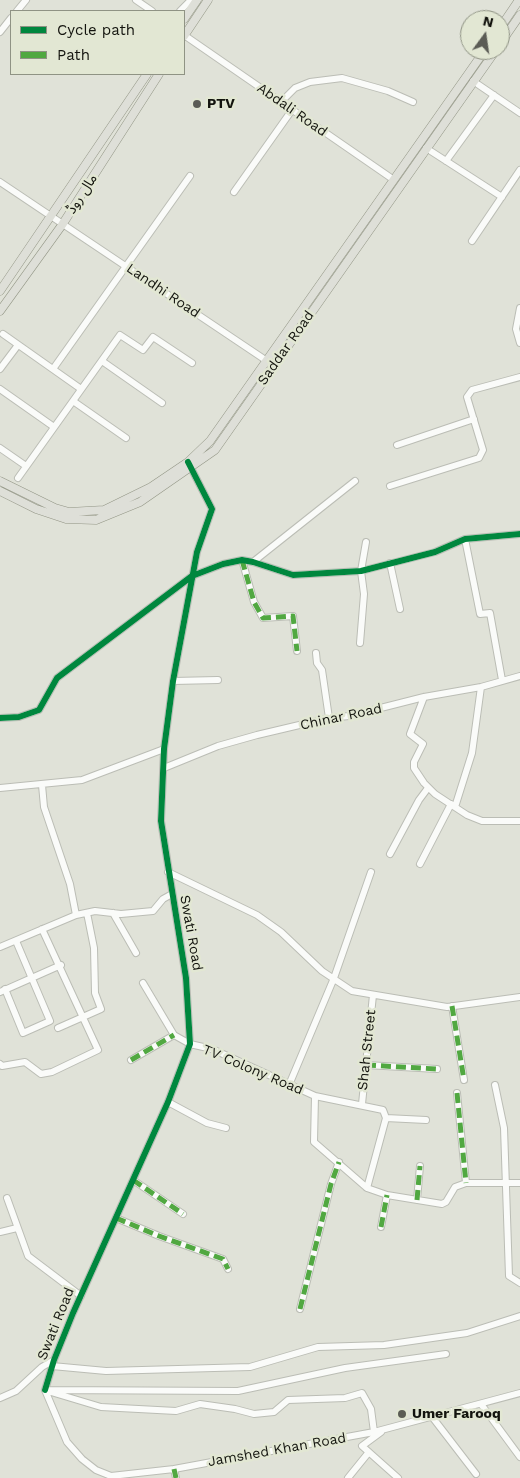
<!DOCTYPE html>
<html>
<head>
<meta charset="utf-8">
<style>
	body { margin:0 }
	#map { position:relative; width:520px; height:1478px; overflow:hidden; background:#e0e2d8; font-family:"Work Sans",sans-serif }
	canvas { display:block }
	.legend { position:absolute; left:10px; top:10px; width:175px; height:65px; box-sizing:border-box; background:#e2e7d3; border:1px solid #8f9384; margin:0; padding:6px 9px; list-style:none; font-size:15px; color:#13140e }
	.legend li { display:flex; align-items:center; gap:10px; height:25px }
	.legend b { width:25px; border:1px solid #8f9384 }
	.north { position:absolute; left:460px; top:10px; width:50px; height:50px; box-sizing:border-box; background:#e2e7d3; border:1px solid #8f9384; border-radius:50%; rotate:14deg; font-size:14px; font-weight:700; line-height:20px; text-align:center; color:#13140e }
	.north::after { content:''; display:block; margin:auto; width:18px; height:22px; background:#5b5c55; clip-path:polygon(50% 0,100% 100%,50% 72%,0 100%) }
</style>
</head>
<body>
<div id="map">
<canvas width="520" height="1478"></canvas>
<ul class="legend">
<li><b style="height:6px;background:#00873e"></b>Cycle path</li>
<li><b style="height:6px;background:#51a841"></b>Path</li>
</ul>
<div class="north">N</div>
</div>
<script>
const g = document.querySelector('canvas').getContext('2d');
g.lineJoin = 'round';
function poly(rows) {
  const path = new Path2D();
  for (const r of rows) {
    path.moveTo(r[0], r[1]);
    for (let i = 2; i < r.length; i += 2) path.lineTo(r[i], r[i + 1]);
  }
  return path;
}
function trace(path, color, width, dash) {
  g.strokeStyle = color;
  g.lineWidth = width;
  g.lineCap = dash ? 'butt' : 'round';
  g.setLineDash(dash || []);
  g.stroke(path);
}
function write(font, color, halo, rows, align = 'center') {
  g.font = font + ' "Work Sans","Noto Sans Arabic",sans-serif';
  g.lineWidth = 5;
  g.setLineDash([]);
  g.textBaseline = 'middle';
  g.strokeStyle = halo;
  g.fillStyle = color;
  for (const [text, x, y, turn = 0] of rows) {
    g.save();
    g.translate(x, y);
    g.rotate((+turn || 0) * Math.PI / 180);
    g.textAlign = isNaN(turn) ? turn : align;
    if (halo) g.strokeText(text, 0, 0);
    g.fillText(text, 0, 0);
    g.restore();
  }
}
const minor = poly([
	[136,0,152,11],
	[17,11,26,0],
	[180,11,191,0],
	[0,32,11,18],
	[184,35,394,180],
	[473,81,520,113],
	[281,102,295,88,310,82,342,78,388,91,413,102],
	[426,148,502,197],
	[446,161,494,95],
	[0,182,267,361],
	[234,192,292,110],
	[472,241,520,170],
	[520,308,516,329,520,343],
	[3,334,81,389],
	[102,361,162,403],
	[0,369,18,345],
	[53,369,190,176],
	[0,389,54,427],
	[73,401,126,438],
	[397,445,474,419],
	[0,448,26,466],
	[18,478,120,335,143,350,153,337,192,363],
	[390,486,479,458,483,450,467,397,472,390,520,377],
	[465,539,480,614,490,613,502,680],
	[242,560,254,602,263,618,293,616,297,651],
	[253,562,355,481],
	[390,563,400,609],
	[360,643,364,594,361,571,366,542],
	[316,653,317,663,322,670,329,718],
	[173,681,218,680],
	[424,697,410,734,423,744,414,762,414,768,424,783,435,794,467,815,482,821,520,821],
	[0,718,19,717,39,710,57,678,192,576,223,564,242,560,253,562,293,575,361,571,435,552,465,539,520,534],
	[164,768,218,746,257,735,329,718,349,716,424,697,481,687,520,676],
	[42,785,44,807,70,884,76,915],
	[0,788,82,780,164,749],
	[455,807,472,753,481,687],
	[390,854,419,800,428,788],
	[420,864,451,804],
	[168,872,257,915,281,932,322,971,352,991,447,1007,520,997],
	[113,913,136,953],
	[0,947,76,915,95,911,121,914,153,911,163,899,172,894],
	[143,983,174,1035,190,1044,212,1049,315,1096,383,1110,386,1118,367,1188],
	[5,989,23,1033,50,1021,16,941],
	[0,992,61,965],
	[452,1006,464,1080],
	[58,1028,101,1009,95,993,94,948,87,913],
	[131,1060,174,1035],
	[0,1064,2,1066,25,1062,41,1074,52,1072,98,1050,42,929],
	[366,1065,437,1069],
	[289,1085,334,978,371,872],
	[495,1085,504,1128,509,1276,520,1283],
	[457,1093,466,1183],
	[315,1096,314,1142,367,1188,387,1195,442,1204,446,1202,455,1187,466,1183,520,1183],
	[168,1102,207,1123,226,1128],
	[362,1104,373,995],
	[386,1118,426,1120],
	[133,1180,183,1214],
	[7,1198,28,1256,81,1296],
	[417,1200,420,1166],
	[116,1218,159,1236,223,1259,228,1269],
	[381,1227,387,1195],
	[0,1232,17,1228],
	[300,1309,331,1184,339,1162],
	[52,1366,106,1371,250,1367,318,1347,384,1345,467,1333,520,1316],
	[45,1390,54,1360,73,1313,168,1102,190,1044,186,978,161,821,164,749,173,681,197,552,212,509,189,464],
	[45,1390,67,1442,82,1459,96,1470,111,1476,174,1469,374,1432,520,1393],
	[45,1390,238,1391,345,1368,446,1354],
	[51,1392,101,1407,176,1411,200,1404,235,1409,254,1414,274,1412,288,1400,345,1398,362,1393,371,1409,374,1432],
	[0,1398,16,1391,42,1367,54,1360],
	[481,1404,520,1457],
	[433,1418,476,1474],
	[381,1432,362,1446,398,1478],
	[174,1469,176,1478],
	[348,1478,369,1452]
]);
const major = poly([
	[184,19,197,0],
	[500,28,519,0],
	[184,36,208,0],
	[500,44,520,15],
	[0,291,147,74],
	[0,311,62,225,159,74],
	[0,481,55,508,69,512,104,510,151,487,188,462,210,441,485,50],
	[0,491,36,509,66,519,96,520,140,502,215,450,496,50]
]);
const quiet = poly([
	[242,560,254,602,263,618,293,616,297,651],
	[452,1006,464,1080],
	[131,1060,174,1035],
	[366,1065,437,1069],
	[457,1093,466,1183],
	[133,1180,183,1214],
	[417,1200,420,1166],
	[116,1218,159,1236,223,1259,228,1269],
	[381,1227,387,1195],
	[300,1309,331,1184,339,1162],
	[174,1469,176,1478]
]);
const cycleway = poly([
	[0,718,19,717,39,710,57,678,192,576,223,564,242,560,253,562,293,575,361,571,435,552,465,539,520,534],
	[45,1390,54,1360,73,1313,168,1102,190,1044,186,978,161,821,164,749,173,681,197,552,212,509,188,462]
]);
const markers = [
	[197,104,5,"#5b5c55"],
	[402,1414,5,"#5b5c55"]
];
const poiNames = [
	["PTV",207,104],
	["Umer Farooq",412,1414]
];
const streetNames = [
	["Abdali Road",292,110,35],
	["مال روڈ",82,194,-57],
	["Landhi Road",163,291,34],
	["Saddar Road",286,348,-55],
	["Chinar Road",341,717,-12],
	["Swati Road",191,933,80],
	["Shah Street",367,1050,-84],
	["TV Colony Road",253,1070,23],
	["Swati Road",56,1324,-68],
	["Jamshed Khan Road",277,1450,-10]
];
trace(minor, '#bbbdb5', 8);
trace(major, '#929585', 9);
trace(minor, '#fafbf9', 6);
trace(major, '#dedfd8', 8);
trace(quiet, '#51a841', 5, [10, 5]);
trace(cycleway, '#00873e', 6);
for (const [x, y, r, color] of markers) {
  const dot = new Path2D();
  dot.arc(x, y, r, 0, 2 * Math.PI);
  g.fillStyle = color;
  g.fill(dot);
  trace(dot, '#e2e7d3', 2);
}
write('bold 14px', '#13140e', '#e2e7d3', poiNames, 'left');
write('14px', '#13140e', '#e2e7d3', streetNames);
</script>
</body>
</html>
